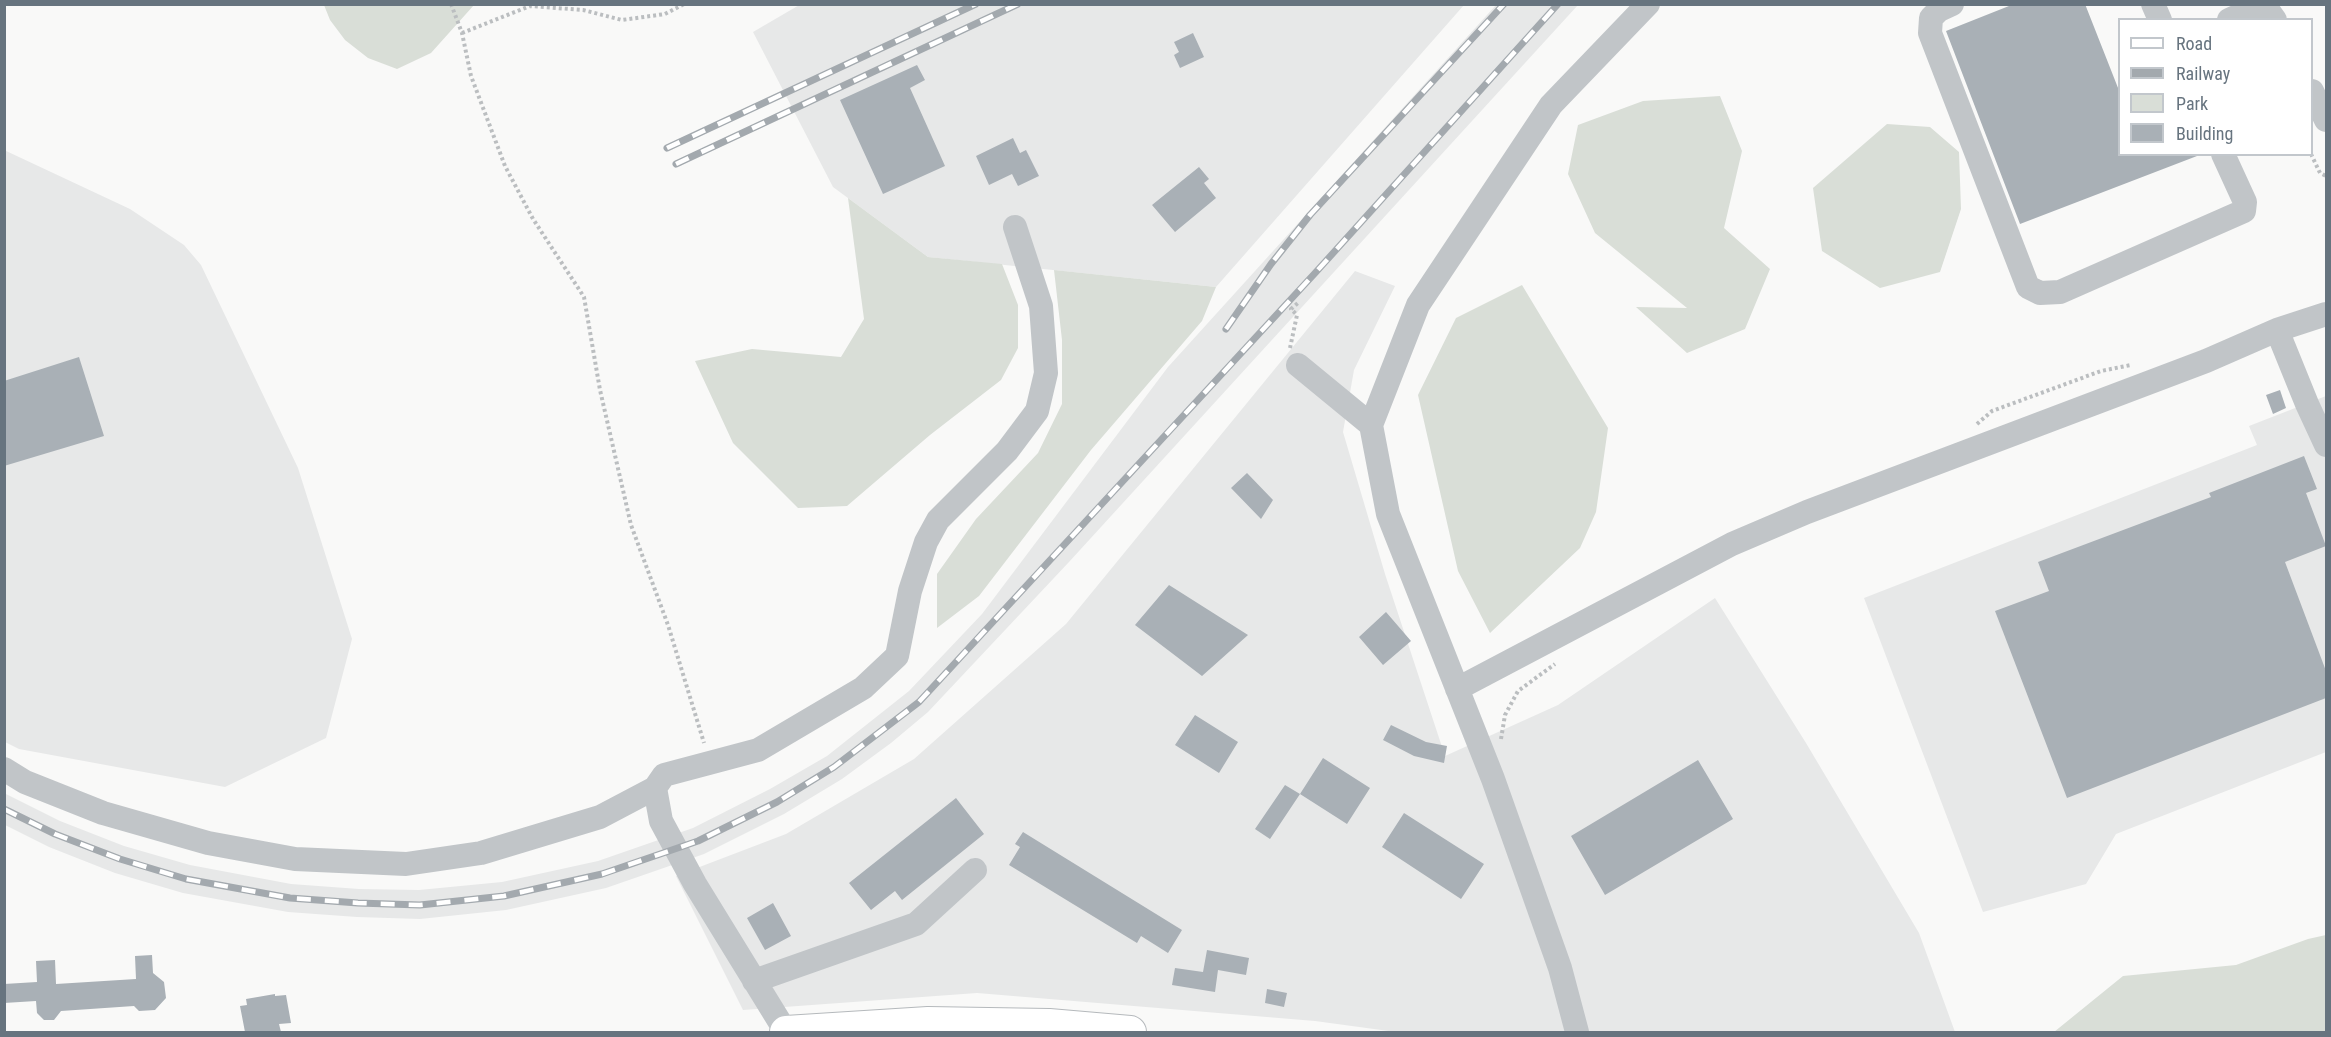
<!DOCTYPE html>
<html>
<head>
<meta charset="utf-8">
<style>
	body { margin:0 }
	#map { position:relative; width:2331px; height:1037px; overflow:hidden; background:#f9f9f8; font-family:"Roboto Condensed",sans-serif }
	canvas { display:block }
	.frame { position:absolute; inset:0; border:6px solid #67747f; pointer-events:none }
	.legend { position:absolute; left:2118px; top:18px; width:195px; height:138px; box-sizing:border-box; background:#fff; border:2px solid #c2c7cc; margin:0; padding:8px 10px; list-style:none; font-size:18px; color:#67747f }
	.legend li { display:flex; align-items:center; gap:12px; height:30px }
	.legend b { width:30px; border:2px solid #c2c7cc }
</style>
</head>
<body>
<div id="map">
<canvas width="2331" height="1037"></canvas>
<div class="frame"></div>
<ul class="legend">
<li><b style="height:8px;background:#fff"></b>Road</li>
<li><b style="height:8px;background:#a3a9ae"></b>Railway</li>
<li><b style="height:16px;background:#d9ded7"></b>Park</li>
<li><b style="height:16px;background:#a9b0b6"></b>Building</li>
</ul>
</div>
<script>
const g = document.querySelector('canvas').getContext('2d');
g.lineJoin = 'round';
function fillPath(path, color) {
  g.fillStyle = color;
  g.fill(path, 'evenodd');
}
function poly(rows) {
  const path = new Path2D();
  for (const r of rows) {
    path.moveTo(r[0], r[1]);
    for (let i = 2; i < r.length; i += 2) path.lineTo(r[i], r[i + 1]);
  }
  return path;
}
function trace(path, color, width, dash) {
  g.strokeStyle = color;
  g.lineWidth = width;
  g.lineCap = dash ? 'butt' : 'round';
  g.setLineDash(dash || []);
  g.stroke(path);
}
const built = poly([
	[801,4,1464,5,1216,287,928,257,833,187,753,32],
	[1496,5,1578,5,1069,562,928,712,891,743,842,779,784,814,704,854,606,888,506,910,420,919,357,917,288,912,183,893,115,873,49,847,5,825,4,793,60,821,124,846,190,865,291,884,359,889,419,890,502,882,598,861,693,828,770,789,827,756,909,691,982,614,1168,367],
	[4,150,130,209,184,245,201,265,298,468,352,639,326,738,225,787,19,749,5,742],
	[1355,271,1395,286,1354,370,1343,432,1385,574,1445,756,1558,705,1715,598,1806,743,1919,933,1955,1032,1396,1032,1315,1021,977,993,743,1010,676,876,786,834,914,759,1066,624],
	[2326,396,2326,752,2116,834,2086,884,1983,912,1864,598,2257,445,2249,426]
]);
const green = poly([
	[324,5,324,4,474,5,431,53,397,69,368,58,345,40,330,20],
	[1720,96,1742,151,1724,228,1770,269,1745,329,1687,353,1636,307,1687,308,1595,233,1568,174,1578,125,1643,101],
	[1887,124,1930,127,1959,152,1961,209,1940,272,1880,288,1822,251,1813,188],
	[848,198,928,257,1002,264,1018,305,1018,348,1001,380,930,435,847,506,798,508,733,443,695,361,752,349,841,357,864,319],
	[1054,270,1216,287,1202,321,1091,450,979,596,937,628,937,574,976,519,1038,453,1062,404,1062,340],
	[1522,285,1608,428,1596,512,1580,548,1490,633,1458,571,1418,395,1456,318],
	[2326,935,2326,1032,2054,1032,2123,976,2236,965,2308,939]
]);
const building = poly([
	[2014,4,2085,4,2120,93,2120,154,2197,156,2020,224,1946,31],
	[1193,33,1204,57,1180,68,1174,55,1179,52,1174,42],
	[917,65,925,80,910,88,945,166,883,194,840,100],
	[1013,138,1020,153,1026,150,1039,176,1018,186,1012,174,989,185,976,156],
	[1199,167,1209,179,1204,183,1216,198,1175,232,1152,205],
	[79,357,104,436,4,466,4,381],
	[2280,390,2286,408,2273,414,2266,395],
	[2304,456,2317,489,2306,493,2326,546,2285,562,2326,671,2326,698,2067,798,1995,611,2049,591,2038,562,2211,497,2209,493],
	[1247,473,1273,500,1261,519,1231,488],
	[1169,585,1248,635,1202,676,1135,625],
	[1386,612,1411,641,1383,665,1359,637],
	[1195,715,1238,742,1219,773,1175,745],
	[1391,725,1426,742,1447,746,1444,763,1414,756,1383,740],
	[1323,758,1370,788,1347,824,1300,794],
	[1698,760,1733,819,1605,895,1571,836],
	[1285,785,1300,794,1270,839,1255,829],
	[956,798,984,834,902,900,895,891,871,910,849,883],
	[1404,813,1484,864,1461,899,1382,847],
	[1023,832,1182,930,1168,953,1141,936,1137,943,1009,865,1020,847,1015,844],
	[773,903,791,936,765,950,747,918],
	[1207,950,1249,958,1246,975,1218,970,1215,992,1172,985,1175,968,1203,972],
	[152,955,153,973,164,982,166,998,155,1010,139,1011,134,1006,61,1011,54,1020,44,1020,37,1013,36,1001,4,1003,4,984,37,982,36,961,55,960,56,984,136,979,135,956],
	[1267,989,1287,993,1284,1007,1265,1003],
	[275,994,275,996,286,995,291,1023,279,1024,281,1032,245,1032,240,1006,247,1005,246,999]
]);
const path = poly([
	[451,4,462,33,471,76,505,166,533,219,584,297,600,390,631,525,668,625,704,743],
	[462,33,530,6,583,10,622,20,665,14,684,4],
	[2311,154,2320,173,2326,176],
	[1290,348,1297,315,1291,309,1299,302],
	[1977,424,1992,411,2101,371,2131,365],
	[1501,739,1505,715,1518,691,1555,664]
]);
const minor = poly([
	[1952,4,1939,10,1931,18,1930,33,2028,287,2040,293,2060,292,2244,211,2245,202,2223,154],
	[2153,4,2160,20],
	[2229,20,2251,10,2262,10,2270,13,2275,20],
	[2312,91,2326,120],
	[2277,330,2307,404,2326,445],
	[1298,365,1371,425],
	[1457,689,1732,544,1807,512,2206,361,2277,330,2326,314],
	[4,769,25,782,103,813,208,843,295,859,406,864,481,853,600,817,655,788],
	[754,981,916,924,975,870],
	[786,1032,695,884,661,821,655,788,664,775,758,750,863,688,897,656,910,591,926,542,938,520,1007,451,1037,411,1046,373,1041,306,1015,227],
	[1577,1032,1560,968,1493,779,1388,514,1371,425,1418,305,1551,105,1648,4]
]);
const major = poly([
	[786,1032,928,1023,1049,1025,1130,1032]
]);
const rail = poly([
	[667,148,976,4],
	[676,164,1018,4],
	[1226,329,1271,264,1310,215,1504,4],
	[4,809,55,834,120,859,186,879,290,898,358,903,420,905,504,896,602,874,698,841,777,802,834,767,919,702,1316,272,1558,4]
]);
fillPath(built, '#e7e8e8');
fillPath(green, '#d9ded7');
fillPath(building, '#a9b0b6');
trace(major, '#b5b9bc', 34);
trace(path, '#bbbec0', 4, [3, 3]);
trace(minor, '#c1c5c8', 24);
trace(major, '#fff', 32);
trace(rail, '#a3a9ae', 7);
trace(rail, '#fff', 4.5, [14]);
</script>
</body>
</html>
